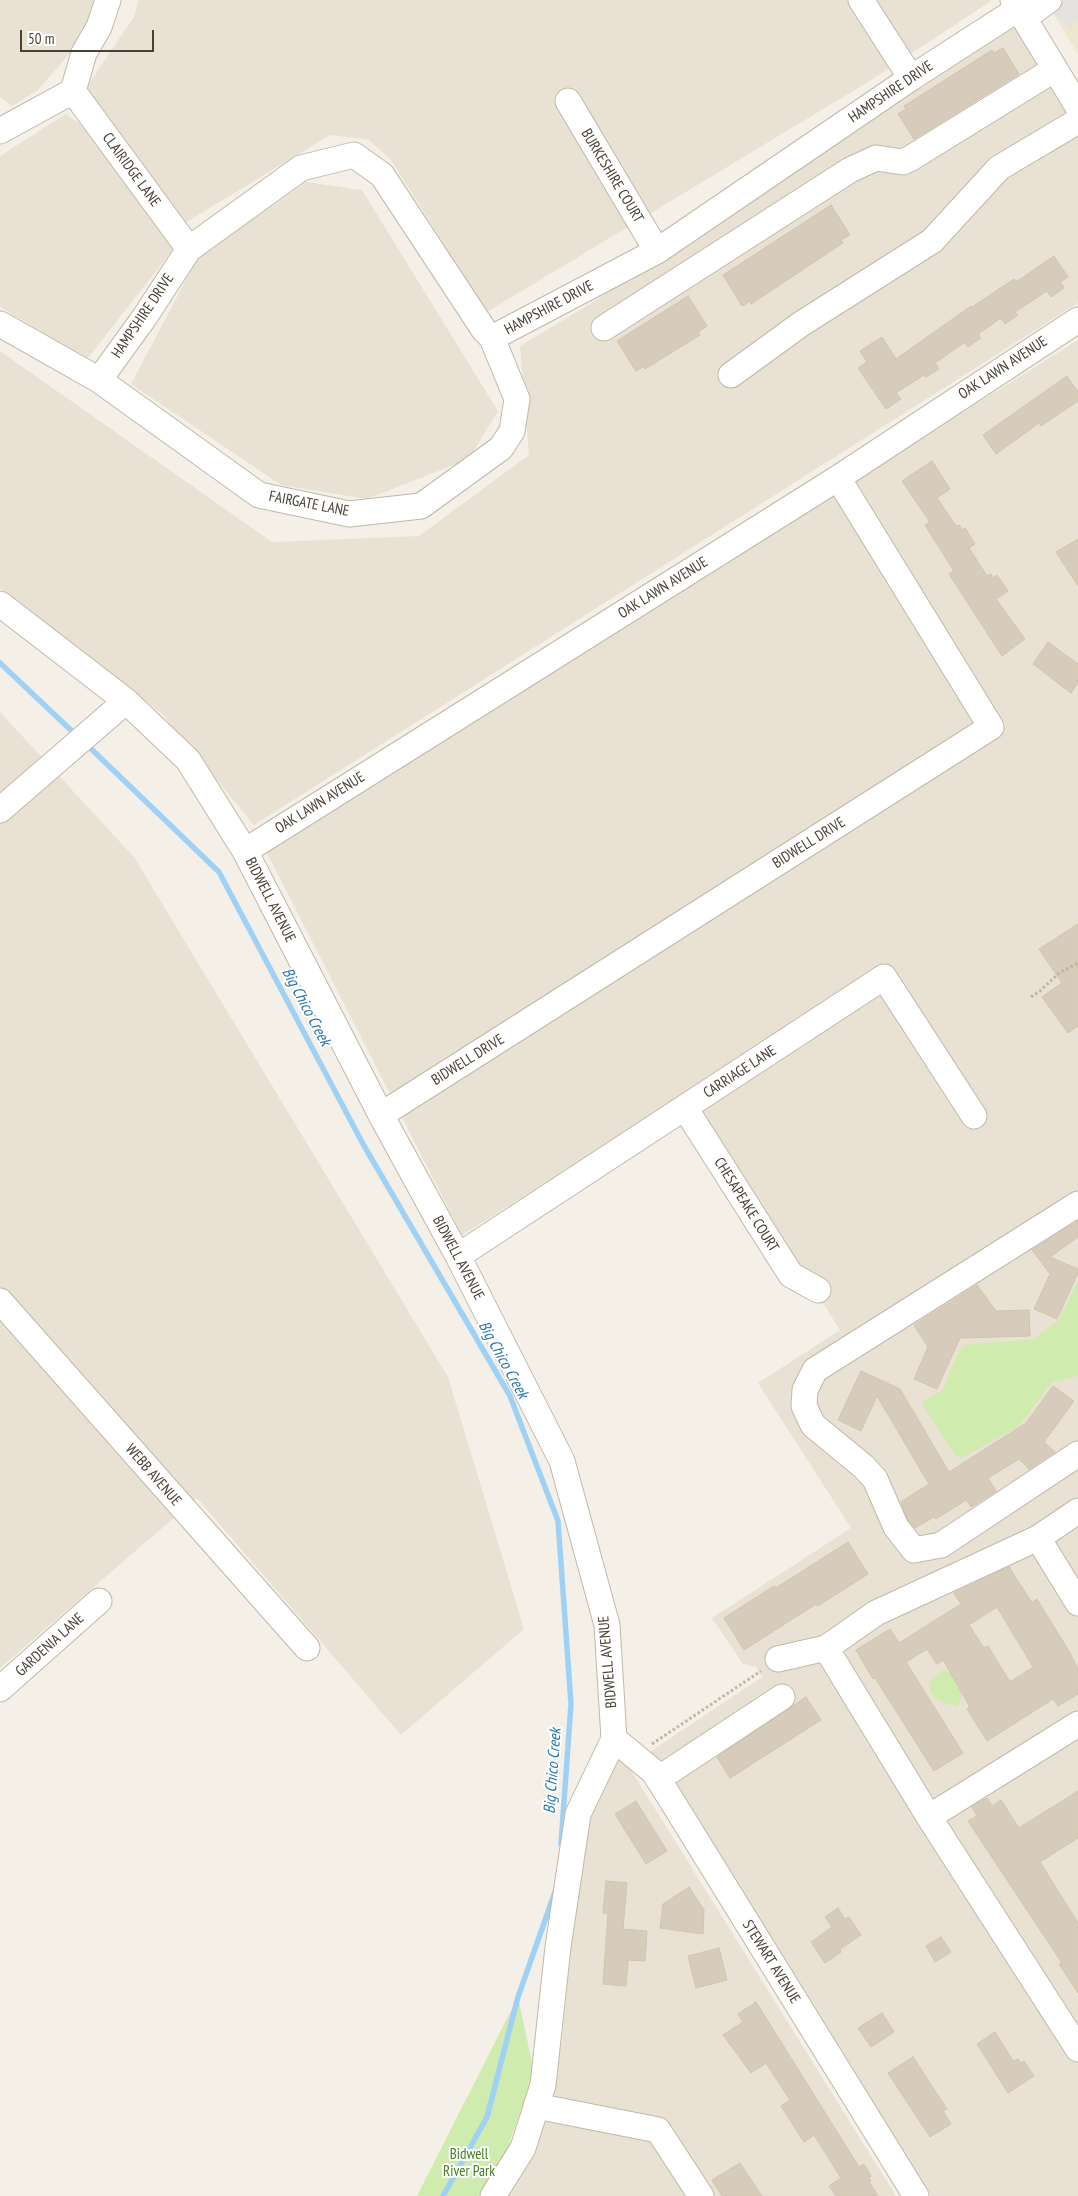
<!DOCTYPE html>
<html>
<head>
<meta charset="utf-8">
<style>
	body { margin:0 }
	#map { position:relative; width:1078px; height:2196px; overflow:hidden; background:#f4f0e7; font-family:"PT Sans Narrow",sans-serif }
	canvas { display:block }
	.scale { position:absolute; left:20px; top:30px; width:134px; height:22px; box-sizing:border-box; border:2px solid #484135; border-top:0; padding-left:6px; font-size:15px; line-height:18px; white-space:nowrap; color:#484135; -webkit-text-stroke:4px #fff; paint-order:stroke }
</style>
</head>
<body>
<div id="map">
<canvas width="1078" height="2196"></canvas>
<div class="scale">50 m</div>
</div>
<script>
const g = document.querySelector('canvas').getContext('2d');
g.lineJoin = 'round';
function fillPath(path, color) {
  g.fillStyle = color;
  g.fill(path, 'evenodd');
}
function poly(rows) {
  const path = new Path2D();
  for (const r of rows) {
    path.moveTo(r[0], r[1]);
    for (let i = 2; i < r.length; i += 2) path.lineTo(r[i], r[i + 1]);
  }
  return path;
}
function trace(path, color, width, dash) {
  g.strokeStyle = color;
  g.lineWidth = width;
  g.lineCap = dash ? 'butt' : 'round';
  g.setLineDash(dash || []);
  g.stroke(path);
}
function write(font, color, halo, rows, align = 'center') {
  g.font = font + ' "PT Sans Narrow",sans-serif';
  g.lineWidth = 4;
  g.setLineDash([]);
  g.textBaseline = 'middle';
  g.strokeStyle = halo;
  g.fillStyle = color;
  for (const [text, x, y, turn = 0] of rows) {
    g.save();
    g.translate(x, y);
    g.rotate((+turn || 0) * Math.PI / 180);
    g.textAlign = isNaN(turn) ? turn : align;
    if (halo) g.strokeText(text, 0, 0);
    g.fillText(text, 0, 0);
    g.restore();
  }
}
const residential = poly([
	[0,0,102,0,92,28,38,90,12,106,0,97],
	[138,0,990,0,991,1,868,82,487,312,391,160,369,140,330,135,180,226,86,88,135,15],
	[1015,26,1078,123,1078,303,254,825,161,713,0,588,0,351,272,542,419,536,529,455,520,346,585,307],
	[66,114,80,124,175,247,87,359,0,307,0,156],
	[306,182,362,190,498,411,469,459,367,499,281,485,131,384,197,259],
	[1078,340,1078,2196,931,2196,648,1753,762,1677,756,1667,743,1664,712,1618,851,1528,758,1383,840,1330,690,1092,462,1235,266,851],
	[0,712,134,857,448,1377,524,1629,401,1735,197,1498,0,1668],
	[619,1751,896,2196,505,2196,530,2152,562,2042,583,1818]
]);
const education = poly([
	[1045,0,1078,0,1078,54,1051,10]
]);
const green = poly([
	[1078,1281,1078,1376,1051,1383,1019,1426,964,1457,956,1457,921,1402,942,1391,962,1345,1033,1339,1059,1320],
	[943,1670,951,1673,963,1693,957,1707,935,1699,929,1688,929,1682],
	[518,1997,534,2072,491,2196,417,2196]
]);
const parking = poly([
	[1061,0,1078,0,1078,20,1070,29,1051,10]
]);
const stream = poly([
	[0,663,76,735],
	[85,743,219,872,363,1144,510,1396,558,1521,571,1704,561,1844],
	[443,2196,487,2117,518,1997,555,1892]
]);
const building = poly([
	[1003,48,1019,74,914,139,898,114,906,109,904,106,992,50,994,53,1003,48],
	[831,205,850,235,841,240,843,243,751,304,750,301,742,306,723,275,831,205],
	[1054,256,1068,277,1060,282,1064,288,1051,297,1047,291,1015,312,1018,315,1005,324,1001,318,978,334,981,338,968,347,965,342,935,363,939,369,926,377,924,375,896,393,901,399,886,409,858,368,867,362,860,351,882,337,896,359,971,306,972,307,1014,279,1016,282,1054,256],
	[688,296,707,326,698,332,700,335,645,369,644,366,636,371,617,341,688,296],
	[1067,376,1078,392,1078,401,1041,426,1039,423,996,454,983,435,1067,376],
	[932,461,950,489,937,498,956,526,959,525,962,530,965,528,975,544,969,548,987,576,991,574,993,578,997,575,1008,591,996,599,1025,639,1002,656,949,574,954,571,925,525,930,522,902,481,932,461],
	[1078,539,1078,586,1056,552,1078,539],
	[1048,642,1078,664,1078,683,1071,693,1033,664,1048,642],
	[1078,924,1078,1026,1068,1033,1042,997,1062,983,1039,949,1078,924],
	[1078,1221,1078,1237,1050,1257,1078,1269,1078,1273,1057,1319,1034,1309,1050,1274,1032,1250,1078,1221],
	[977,1285,996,1311,1029,1310,1030,1336,960,1338,937,1389,914,1379,928,1347,914,1325,977,1285],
	[861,1371,900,1389,949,1472,1026,1423,1053,1386,1074,1401,1044,1442,1055,1452,1029,1469,1019,1459,988,1478,996,1491,971,1507,966,1500,936,1519,934,1517,915,1528,908,1520,901,1502,929,1484,877,1396,861,1431,838,1420,861,1371],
	[848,1542,868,1574,818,1606,816,1604,744,1650,724,1618,774,1586,776,1588,848,1542],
	[1009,1567,1032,1603,1037,1599,1070,1653,1078,1669,1078,1694,1058,1706,1053,1699,987,1741,967,1709,970,1707,943,1660,937,1664,927,1649,906,1662,963,1753,934,1771,875,1678,873,1679,856,1650,890,1629,899,1643,961,1604,954,1593,1009,1567],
	[997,1607,1033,1667,1010,1682,988,1646,984,1648,969,1625,997,1607],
	[806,1697,821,1720,730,1778,717,1757,806,1697],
	[1078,1791,1078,1838,1040,1862,1078,1923,1078,1993,1059,1964,1062,1963,968,1821,977,1816,972,1807,987,1798,992,1806,1001,1800,1019,1828,1078,1791],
	[636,1801,667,1851,646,1864,615,1814,636,1801],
	[606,1881,627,1883,623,1929,647,1931,645,1961,628,1960,626,1986,603,1984,608,1913,603,1913,606,1881],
	[689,1887,704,1910,703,1934,660,1928,663,1904,689,1887],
	[838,1908,845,1919,849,1917,861,1935,840,1949,841,1952,825,1963,811,1942,832,1927,825,1917,838,1908],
	[941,1937,951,1952,935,1962,926,1946,941,1937],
	[719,1948,727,1980,696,1988,688,1956,719,1948],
	[756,2002,859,2167,864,2164,871,2176,868,2177,871,2181,869,2182,878,2196,836,2196,829,2186,841,2178,814,2135,804,2142,781,2106,790,2100,766,2063,751,2073,723,2035,743,2022,738,2014,756,2002],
	[882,2013,894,2032,871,2047,858,2028,882,2013],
	[995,2032,1013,2061,1018,2059,1021,2063,1024,2061,1034,2076,1008,2093,977,2044,995,2032],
	[913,2057,947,2109,943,2111,951,2124,930,2137,888,2073,913,2057],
	[740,2163,762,2196,722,2196,712,2180,740,2163]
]);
const path = poly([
	[1031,997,1040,991,1059,973,1078,963],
	[652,1744,761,1671]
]);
const minor = poly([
	[861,0,911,78],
	[1013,0,1078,107],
	[1024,18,1049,0],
	[73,91,189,249],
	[568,101,657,251],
	[0,131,73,91,84,53,99,27,108,0],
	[0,324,99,380,259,495,349,514,421,506,501,448,512,431,517,399,492,338,484,330,382,175,354,155,301,168,189,249,144,318,99,380],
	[604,328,850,170,876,158,903,162,911,158,1055,69],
	[492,338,657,251,911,78,1018,9],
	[731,375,801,324,932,241,999,168,1078,121],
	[0,604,126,701,188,760,245,851,381,1115,458,1256,562,1461,607,1625,614,1739,578,1814,558,1947,543,2085,523,2148,493,2196],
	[0,810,126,701],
	[245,851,838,478,1078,320],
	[685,1108,791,1275,818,1290],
	[381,1115,991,727,838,478],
	[1078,1204,815,1370,805,1390,804,1406,813,1425,864,1467,875,1479,896,1527,914,1550,941,1545,1078,1454],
	[458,1256,884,977,974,1116],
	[0,1301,307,1648],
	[1078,1511,1038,1538,876,1613,826,1648,929,1817,1078,2049],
	[1038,1538,1078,1603],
	[778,1659,826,1648],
	[0,1689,99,1601],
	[614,1739,654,1772,916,2196],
	[658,1779,782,1697],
	[929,1817,1078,1724],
	[536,2106,658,2130,701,2196]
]);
const streetNames = [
	["HAMPSHIRE DRIVE",891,92,-34],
	["CLAIRIDGE LANE",131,170,54],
	["BURKESHIRE COURT",612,176,59],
	["HAMPSHIRE DRIVE",549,308,-28],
	["HAMPSHIRE DRIVE",143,316,-56],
	["OAK LAWN AVENUE",1003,368,-33],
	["FAIRGATE LANE",309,504,11],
	["OAK LAWN AVENUE",663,588,-32],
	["OAK LAWN AVENUE",320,803,-32],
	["BIDWELL DRIVE",809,843,-32],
	["BIDWELL AVENUE",270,900,63],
	["BIDWELL DRIVE",468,1060,-32],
	["CARRIAGE LANE",740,1072,-33],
	["CHESAPEAKE COURT",746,1205,58],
	["BIDWELL AVENUE",458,1258,62],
	["WEBB AVENUE",153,1475,49],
	["GARDENIA LANE",50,1645,-42],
	["BIDWELL AVENUE",608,1662,-95],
	["STEWART AVENUE",771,1962,58]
];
const parkNames = [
	["Bidwell",469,2155],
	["River Park",469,2172]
];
const waterNames = [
	["Big Chico Creek",306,1007,62],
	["Big Chico Creek",503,1360,61],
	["Big Chico Creek",553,1771,-86]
];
fillPath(residential, '#e9e2d4');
fillPath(education, '#eee6d0');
fillPath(green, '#cfebad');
fillPath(parking, '#e5e3df');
trace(stream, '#9fd1f5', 5.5);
fillPath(building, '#d7ccbb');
trace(building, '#d2c4ae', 1);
trace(minor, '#c1b8a8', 27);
trace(path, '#c3b599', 3, [2.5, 2.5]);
trace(minor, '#fff', 25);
write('15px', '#484135', '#fff', streetNames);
write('15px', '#467e24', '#fff', parkNames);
write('italic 16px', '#2677b2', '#fff', waterNames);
</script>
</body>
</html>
